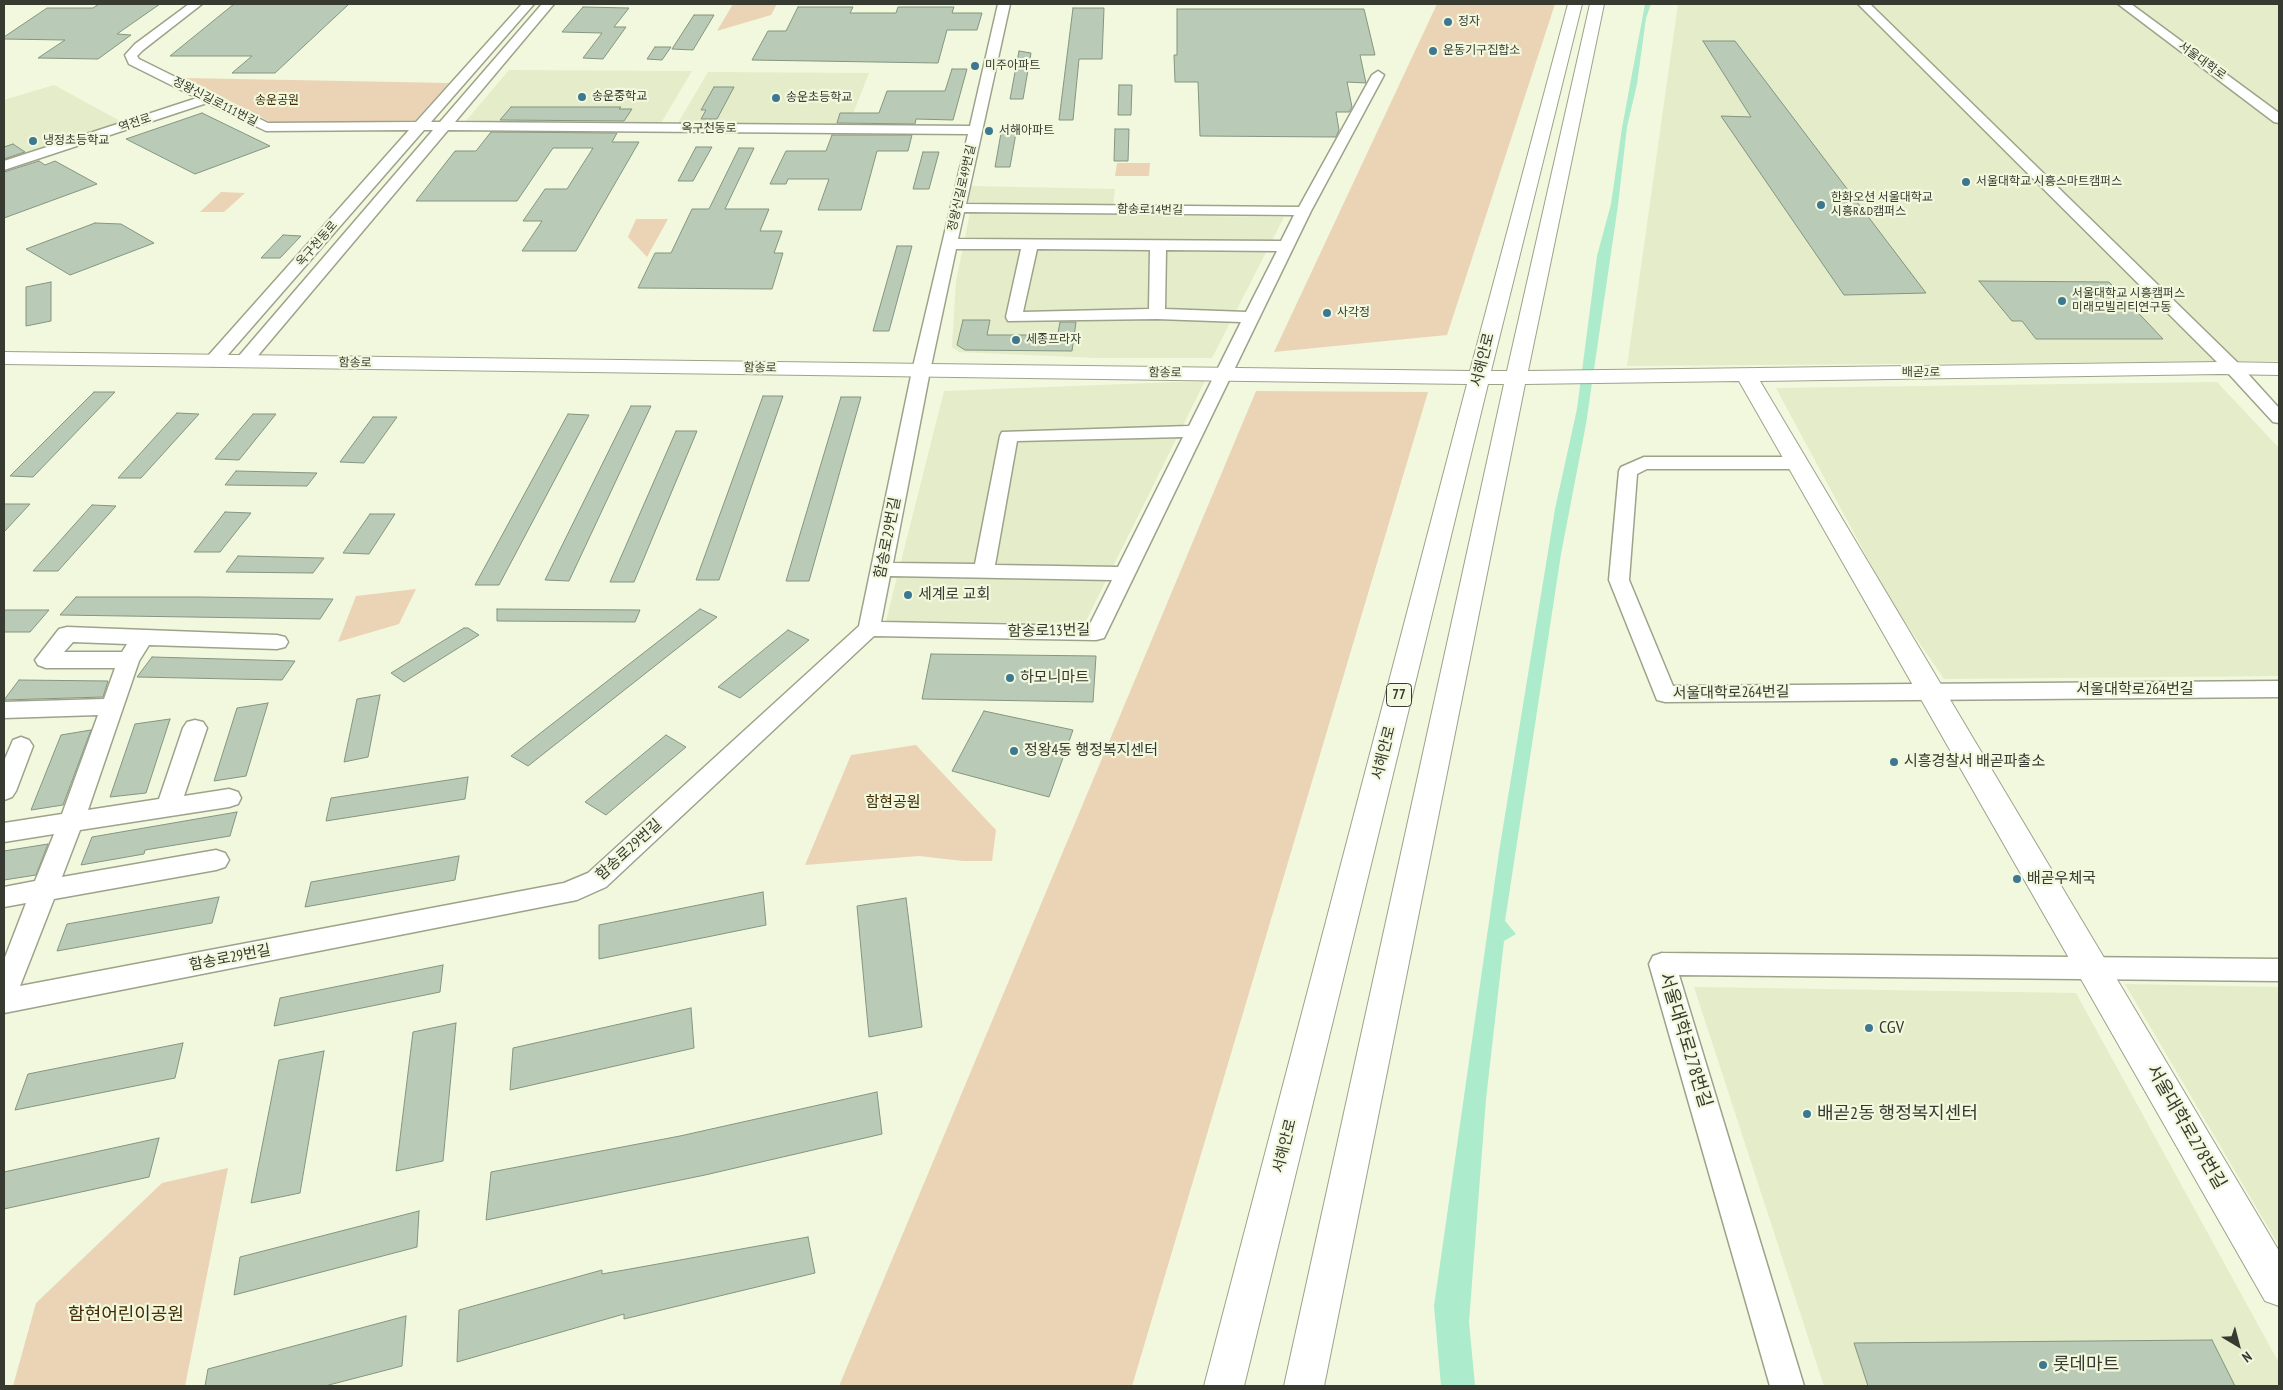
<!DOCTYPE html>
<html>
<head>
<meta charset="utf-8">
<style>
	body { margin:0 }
	#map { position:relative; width:2283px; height:1390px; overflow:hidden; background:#f1f8dd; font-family:"PT Sans Narrow",sans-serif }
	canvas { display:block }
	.frame { position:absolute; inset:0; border:5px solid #373a30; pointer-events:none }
	.north { position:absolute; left:2213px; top:1320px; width:50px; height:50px; -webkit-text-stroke:4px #f1f8dd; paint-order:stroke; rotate:143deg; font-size:14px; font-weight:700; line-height:20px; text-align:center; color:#373a30 }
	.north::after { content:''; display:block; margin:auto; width:18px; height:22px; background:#373a30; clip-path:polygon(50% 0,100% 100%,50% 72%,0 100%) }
</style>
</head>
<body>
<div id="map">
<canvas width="2283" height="1390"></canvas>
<div class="frame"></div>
<div class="north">N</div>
</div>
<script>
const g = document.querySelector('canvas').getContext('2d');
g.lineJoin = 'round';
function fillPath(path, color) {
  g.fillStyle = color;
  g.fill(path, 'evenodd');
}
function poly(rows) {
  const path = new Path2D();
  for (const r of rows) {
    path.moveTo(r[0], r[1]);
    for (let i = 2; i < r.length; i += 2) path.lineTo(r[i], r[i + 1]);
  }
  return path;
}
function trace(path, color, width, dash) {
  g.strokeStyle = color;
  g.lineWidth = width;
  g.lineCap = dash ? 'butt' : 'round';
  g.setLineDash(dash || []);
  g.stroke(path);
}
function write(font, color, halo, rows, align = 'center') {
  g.font = font + ' "PT Sans Narrow","Noto Sans KR",sans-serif';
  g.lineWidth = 4.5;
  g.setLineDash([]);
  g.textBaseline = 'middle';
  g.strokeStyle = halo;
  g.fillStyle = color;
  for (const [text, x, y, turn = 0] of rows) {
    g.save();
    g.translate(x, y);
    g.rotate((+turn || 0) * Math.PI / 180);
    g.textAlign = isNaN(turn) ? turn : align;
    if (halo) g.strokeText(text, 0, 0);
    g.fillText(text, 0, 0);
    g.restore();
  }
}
const built = poly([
	[1678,4,2279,4,2279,361,1627,366],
	[509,70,692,71,661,123,465,122],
	[708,72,869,73,849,124,678,123],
	[54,85,122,122,4,161,4,100],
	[969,186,1115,189,1113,207,966,206],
	[970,213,1284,217,1212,358,1097,358,959,352,952,347,956,281],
	[1205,381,1085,623,886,621,944,391],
	[2217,382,2279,448,2279,676,1944,679,1890,600,1776,388],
	[2125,984,2279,987,2279,1246],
	[1694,987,2076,993,2279,1363,2279,1386,1824,1386]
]);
const green = poly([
	[733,4,777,4,771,15,717,31],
	[1437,4,1555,4,1447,335,1274,352],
	[186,78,449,83,413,123,270,122],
	[1117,163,1150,163,1149,176,1115,176],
	[221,192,245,193,224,212,200,212],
	[636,219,668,219,647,257,628,237],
	[1256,391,1428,392,1132,1386,839,1386],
	[416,589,399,624,338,642,356,596],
	[916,745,996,830,992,861,963,861,919,856,805,865,851,755],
	[228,1168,185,1386,13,1386,36,1303,162,1183]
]);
const water = poly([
	[1645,4,1651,4,1646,18,1637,84,1627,127,1618,205,1586,424,1561,554,1505,921,1516,934,1504,941,1486,1099,1469,1322,1475,1386,1441,1386,1434,1306,1499,852,1555,509,1577,409,1597,256,1611,204,1622,128]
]);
const building = poly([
	[99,4,160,4,117,34,131,35,98,59,38,58,65,40,4,39,4,37,47,8,93,8,99,4],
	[234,4,349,4,275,73,232,73,252,56,170,56,234,4],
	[583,7,629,8,614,27,626,27,603,59,583,58,602,33,562,32,583,7],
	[798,7,853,7,850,13,896,13,898,7,954,7,952,13,982,13,977,30,947,30,938,63,752,60,768,31,786,31,798,7],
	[1073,8,1104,8,1102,59,1079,59,1073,120,1059,120,1073,8],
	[1177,9,1364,9,1375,55,1360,55,1366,83,1347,82,1352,107,1349,112,1336,112,1339,130,1336,137,1200,136,1198,82,1175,82,1174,55,1177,55,1177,9],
	[694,15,714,15,693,50,672,49,694,15],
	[1703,41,1735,41,1926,293,1844,295,1721,116,1751,117,1703,41],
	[655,47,671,47,662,60,647,59,655,47],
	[1019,51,1031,53,1023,99,1010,99,1019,51],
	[952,69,967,69,953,120,916,119,915,124,837,123,840,113,879,113,887,91,945,91,952,69],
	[1119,85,1132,85,1131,115,1118,115,1119,85],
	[714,87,734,87,717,119,701,119,706,110,701,110,714,87],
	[511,107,621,107,619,109,632,109,624,121,500,120,511,107],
	[202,113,270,146,195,174,126,139,202,113],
	[1115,129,1129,129,1128,161,1114,161,1115,129],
	[491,132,617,133,612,142,639,142,576,251,522,251,542,221,523,221,545,189,567,189,593,148,553,148,517,201,416,201,455,151,476,151,491,132],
	[1001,133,1016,133,1010,167,995,167,1001,133],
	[832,135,912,135,908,151,877,151,861,210,818,210,829,179,788,179,786,184,770,184,786,151,826,151,832,135],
	[13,144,25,152,4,159,4,147,13,144],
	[696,147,712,147,693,181,678,181,696,147],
	[739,148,754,148,725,209,769,209,760,231,782,231,774,253,783,253,772,289,638,288,655,253,671,253,692,209,709,209,739,148],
	[923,152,939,152,929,189,913,189,923,152],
	[39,161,45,165,55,161,97,184,4,218,4,172,39,161],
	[95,223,121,224,154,243,70,275,26,249,95,223],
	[283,235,301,236,280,258,261,258,283,235],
	[897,246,912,246,889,331,873,331,897,246],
	[1979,281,2109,282,2163,339,2036,339,2022,321,2012,321,1979,281],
	[51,282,51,321,26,326,26,287,51,282],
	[963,320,990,320,987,335,1037,335,1037,333,1058,333,1060,322,1076,322,1072,351,965,350,957,345,963,320],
	[94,392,115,392,33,477,10,476,94,392],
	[763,396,783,396,719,580,696,580,763,396],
	[841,397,861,397,809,581,786,581,841,397],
	[631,406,651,406,569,581,545,580,631,406],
	[177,413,199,414,141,478,118,478,177,413],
	[253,414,276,414,239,460,215,459,253,414],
	[568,414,589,415,499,585,475,585,568,414],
	[373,417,397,417,364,463,340,462,373,417],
	[676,431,697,431,634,582,610,582,676,431],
	[236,471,317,473,307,486,225,485,236,471],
	[4,504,30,504,4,532,4,504],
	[92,505,116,506,58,571,33,571,92,505],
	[225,512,251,513,220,552,194,552,225,512],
	[370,514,395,514,369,554,343,553,370,514],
	[238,556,324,558,313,573,226,572,238,556],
	[76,597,199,597,333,599,320,619,60,615,76,597],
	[497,609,640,610,635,622,497,621,497,609],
	[700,609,717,617,528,766,511,756,700,609],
	[4,610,49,610,30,632,4,632,4,610],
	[464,628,468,628,479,635,404,682,391,673,464,628],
	[788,630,809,640,740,698,718,687,788,630],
	[931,654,1096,656,1093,702,922,699,931,654],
	[152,657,295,661,282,680,137,677,152,657],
	[19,680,108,681,103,697,4,700,19,680],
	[380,695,368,757,344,762,357,699,380,695],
	[268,703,246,776,214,781,237,708,268,703],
	[984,711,1073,730,1049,797,952,771,984,711],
	[170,719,146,793,110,797,135,724,170,719],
	[91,730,63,805,31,810,61,735,91,730],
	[666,735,686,747,606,815,585,802,666,735],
	[468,777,465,799,326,821,331,798,468,777],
	[237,812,230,836,145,850,144,854,81,865,92,837,237,812],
	[48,844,36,875,4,880,4,851,48,844],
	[459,856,455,880,305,907,311,882,459,856],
	[763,892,766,925,599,959,599,925,763,892],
	[219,897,212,923,57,951,67,924,219,897],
	[906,898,922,1027,869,1037,857,906,906,898],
	[443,965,440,992,274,1026,280,998,443,965],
	[691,1008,694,1048,510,1090,513,1048,691,1008],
	[456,1023,443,1161,396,1171,413,1032,456,1023],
	[183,1043,175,1078,15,1110,28,1074,183,1043],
	[324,1051,300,1193,251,1203,279,1060,324,1051],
	[877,1092,882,1134,705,1175,486,1220,491,1172,680,1136,877,1092],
	[159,1138,149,1177,4,1209,4,1172,159,1138],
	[419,1211,417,1247,234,1295,240,1257,419,1211],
	[808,1237,815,1273,624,1319,624,1314,457,1362,459,1310,602,1270,602,1274,808,1237],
	[406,1316,402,1366,325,1386,205,1386,208,1369,406,1316],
	[2212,1340,2235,1386,1868,1386,1854,1343,2212,1340]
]);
const minor = poly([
	[189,4,202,4,143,50,137,56,139,59,268,123,416,122,522,4,534,4,431,122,440,122,542,4,554,4,455,122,970,126,998,4,1010,4,966,204,1299,207,1372,75,1378,71,1384,75,1311,211,1104,638,1096,640,874,636,606,887,577,900,4,1013,4,960,26,903,4,907,4,887,35,881,54,834,4,842,4,823,62,814,98,715,4,718,4,702,104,699,115,668,46,668,38,665,35,660,59,629,67,627,277,635,285,637,288,642,285,647,277,649,149,645,139,661,88,810,159,799,183,728,187,722,195,720,203,722,207,728,184,796,229,789,238,792,241,798,238,804,229,807,80,830,62,877,216,850,225,853,229,860,225,867,216,870,54,899,20,986,564,883,588,873,859,626,912,371,968,134,448,130,250,365,238,365,235,361,238,357,433,130,424,130,219,365,213,366,207,365,204,361,207,357,409,130,266,131,207,103,4,170,4,161,197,98,129,64,125,55,135,44,189,4],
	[964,212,1294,215,1281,241,958,239,964,212],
	[956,249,1021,249,1006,317,1008,321,1157,319,1241,322,1189,426,1002,432,1000,436,975,564,893,563,930,371,956,249],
	[1037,249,1150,250,1149,309,1023,312,1037,249],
	[1166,250,1277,251,1246,312,1165,309,1166,250],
	[1183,437,1118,567,995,565,1017,441,1183,437],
	[890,576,1112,580,1089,626,881,622,890,576],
	[73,642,127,644,122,652,64,652,73,642],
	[1858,4,1870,4,2239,364,2279,408,2279,423,2273,422,2227,372,1858,4],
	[2118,4,2131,4,2279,113,2279,123,2274,122,2118,4],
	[1644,457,1798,457,1805,459,1807,463,1805,467,1798,469,1647,469,1637,474,1629,580,1673,686,2279,681,2279,697,1665,702,1657,700,1609,580,1619,471,1621,467,1644,457],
	[21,737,29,740,33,746,16,791,12,797,4,800,4,761,13,740,21,737],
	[1662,953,2279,959,2279,981,1679,975,1804,1386,1770,1386,1649,964,1653,956,1662,953]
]);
const major = poly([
	[1568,4,1582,4,1491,371,1507,371,1590,4,1604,4,1528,371,2220,362,2279,363,2279,375,2220,374,1760,381,2279,1251,2279,1306,2265,1301,1739,381,1525,384,1324,1386,1284,1386,1504,384,1488,384,1244,1386,1204,1386,1467,384,4,364,4,352,1470,371,1568,4]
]);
const markers = [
	[1448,22,5,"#3d7790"],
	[1433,51,5,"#3d7790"],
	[975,66,5,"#3d7790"],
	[582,97,5,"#3d7790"],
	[776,98,5,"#3d7790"],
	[989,131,5,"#3d7790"],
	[33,141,5,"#3d7790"],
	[1966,182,5,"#3d7790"],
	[1821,205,5,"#3d7790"],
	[2062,301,5,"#3d7790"],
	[1327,313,5,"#3d7790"],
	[1016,340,5,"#3d7790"],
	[908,595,5,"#3d7790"],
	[1010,678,5,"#3d7790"],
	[1014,751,5,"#3d7790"],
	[1894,762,5,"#3d7790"],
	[2017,879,5,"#3d7790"],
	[1869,1028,5,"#3d7790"],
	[1807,1114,5,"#3d7790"],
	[2043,1365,5,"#3d7790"]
];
const farPoinames = [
	["정자",1458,22],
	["운동기구집합소",1443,51],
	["미주아파트",985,66],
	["송운중학교",592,97],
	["송운초등학교",786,98],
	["서해아파트",999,131],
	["냉정초등학교",43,141],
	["서울대학교 시흥스마트캠퍼스",1976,182],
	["한화오션 서울대학교",1831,198],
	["시흥R&D캠퍼스",1831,212],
	["서울대학교 시흥캠퍼스",2072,294],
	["미래모빌리티연구동",2072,308],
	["사각정",1337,313],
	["세종프라자",1026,340]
];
const farStreetnames = [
	["서울대학로",2202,61,36],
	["정왕신길로111번길",215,102,27],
	["역전로",135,123,-18],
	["옥구천동로",709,129],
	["정왕신길로49번길",962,188,-77],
	["함송로14번길",1150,210,1],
	["옥구천동로",317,244,-49],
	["함송로",355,363,1],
	["함송로",760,368,1],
	["함송로",1165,373,1],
	["배곧2로",1921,373]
];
const farParknames = [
	["송운공원",277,101]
];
const shields = [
	[1399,695,25]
];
const shieldNames = [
	["77",1399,695]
];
const streetNames = [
	["서해안로",1483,360,-76],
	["함송로29번길",888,538,-79],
	["함송로13번길",1049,631,-1],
	["서울대학로264번길",2135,690],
	["서울대학로264번길",1731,693,-1],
	["서해안로",1384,753,-76],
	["함송로29번길",629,850,-42],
	["함송로29번길",230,958,-11],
	["서해안로",1285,1146,-76]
];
const poiNames = [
	["세계로 교회",918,595],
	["하모니마트",1020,678],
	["정왕4동 행정복지센터",1024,751],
	["시흥경찰서 배곧파출소",1904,762],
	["배곧우체국",2027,879]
];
const parkNames = [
	["함현공원",893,803]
];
const nearPoinames = [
	["CGV",1879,1028],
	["배곧2동 행정복지센터",1817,1114],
	["롯데마트",2053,1365]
];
const nearStreetnames = [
	["서울대학로278번길",1685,1040,73],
	["서울대학로278번길",2186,1127,60]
];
const nearParknames = [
	["함현어린이공원",126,1315]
];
fillPath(built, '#e4ecca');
fillPath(green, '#ebd4b6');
fillPath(water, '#acebcb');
fillPath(building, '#b9cbb6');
trace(building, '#849580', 1);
trace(minor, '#9da38a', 3);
trace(major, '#9da38a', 2);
fillPath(minor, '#fff');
fillPath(major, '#fff');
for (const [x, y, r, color] of markers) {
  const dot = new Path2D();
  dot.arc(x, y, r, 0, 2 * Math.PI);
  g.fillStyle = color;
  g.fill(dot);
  trace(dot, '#f1f8dd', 2);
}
write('12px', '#373a30', '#f1f8dd', farPoinames, 'left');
write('12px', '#373a30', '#f1f8dd', farStreetnames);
write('12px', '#432a00', '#f1f8dd', farParknames);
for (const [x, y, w] of shields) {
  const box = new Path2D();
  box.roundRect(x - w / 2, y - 11.5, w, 23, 4);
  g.fillStyle = '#f1f8dd';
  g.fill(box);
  trace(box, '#373a30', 1);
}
write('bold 14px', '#373a30', null, shieldNames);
write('15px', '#373a30', '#f1f8dd', streetNames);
write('15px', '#373a30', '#f1f8dd', poiNames, 'left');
write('15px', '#432a00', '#f1f8dd', parkNames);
write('18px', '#373a30', '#f1f8dd', nearPoinames, 'left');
write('18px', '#373a30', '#f1f8dd', nearStreetnames);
write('18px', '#432a00', '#f1f8dd', nearParknames);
</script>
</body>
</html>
